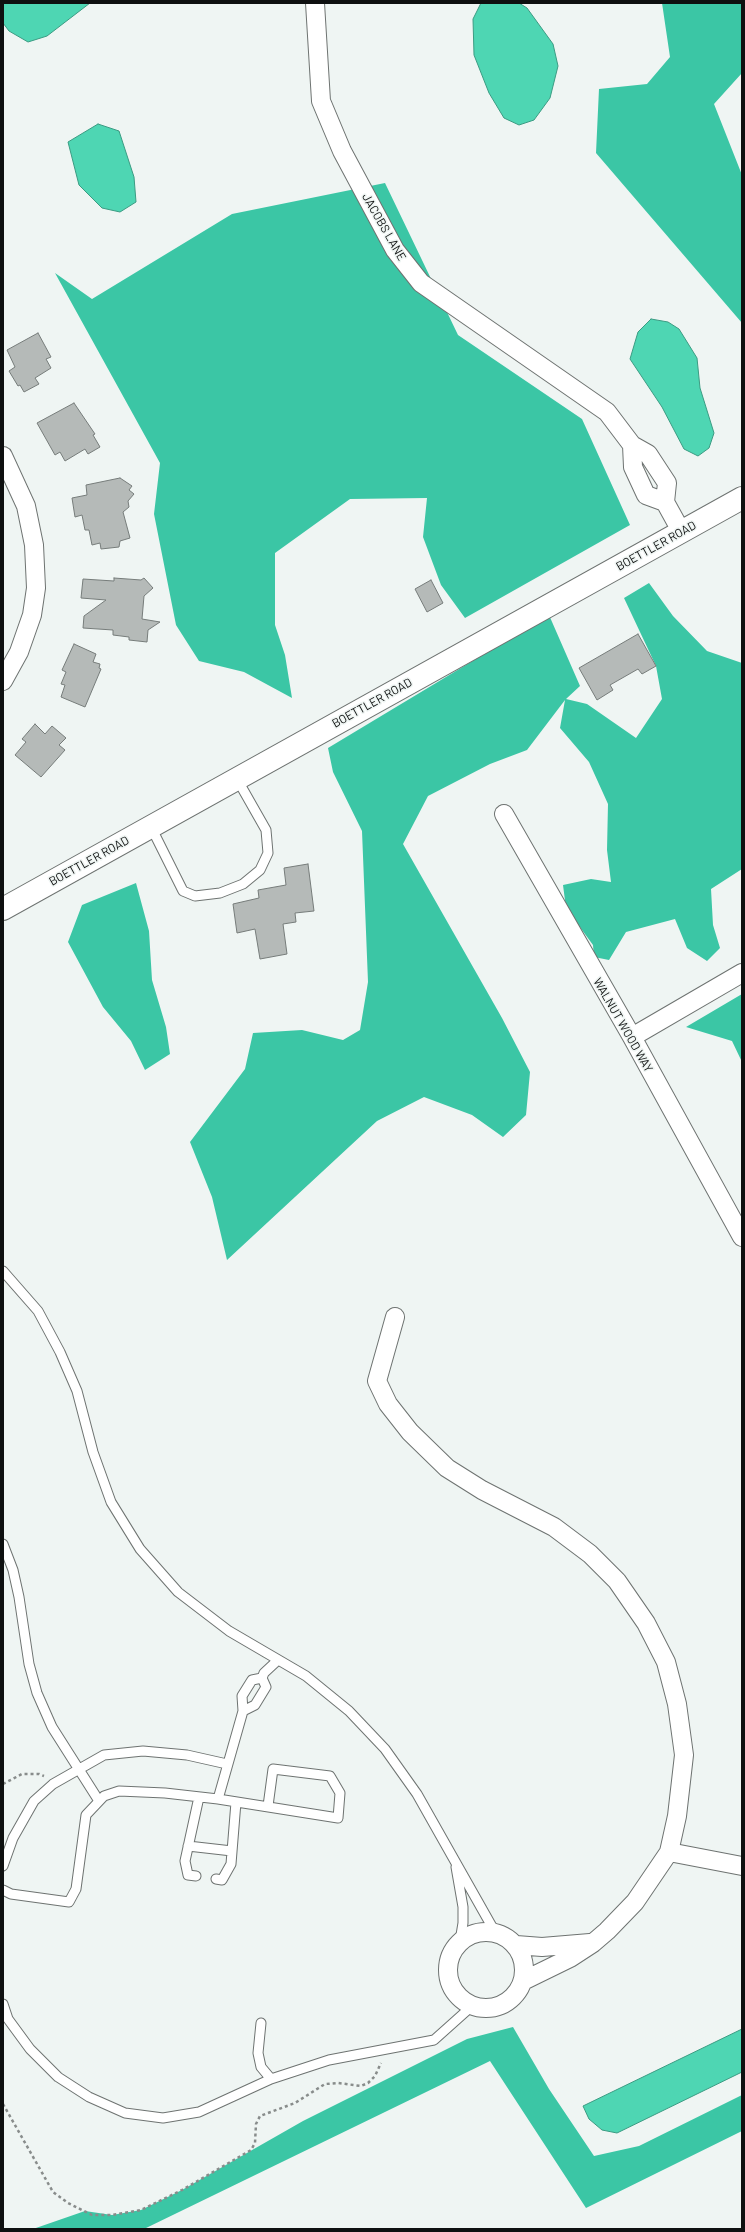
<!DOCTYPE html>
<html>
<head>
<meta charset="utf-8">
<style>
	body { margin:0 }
	#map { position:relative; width:745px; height:2232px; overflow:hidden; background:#eff5f3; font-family:Barlow,sans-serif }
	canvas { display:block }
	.frame { position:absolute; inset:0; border:4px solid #0e1010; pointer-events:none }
</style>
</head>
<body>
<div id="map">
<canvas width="745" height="2232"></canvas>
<div class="frame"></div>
</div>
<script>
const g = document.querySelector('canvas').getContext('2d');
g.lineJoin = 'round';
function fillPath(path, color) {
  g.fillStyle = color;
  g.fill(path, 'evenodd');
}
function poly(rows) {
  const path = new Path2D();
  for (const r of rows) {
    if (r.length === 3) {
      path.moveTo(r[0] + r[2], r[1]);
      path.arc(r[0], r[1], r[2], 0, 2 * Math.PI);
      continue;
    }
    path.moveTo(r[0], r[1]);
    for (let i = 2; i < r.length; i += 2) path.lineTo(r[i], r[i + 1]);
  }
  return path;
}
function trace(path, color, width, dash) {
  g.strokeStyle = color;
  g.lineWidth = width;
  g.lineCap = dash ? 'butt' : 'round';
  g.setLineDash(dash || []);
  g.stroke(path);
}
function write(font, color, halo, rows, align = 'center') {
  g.font = font + ' Barlow,sans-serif';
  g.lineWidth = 3;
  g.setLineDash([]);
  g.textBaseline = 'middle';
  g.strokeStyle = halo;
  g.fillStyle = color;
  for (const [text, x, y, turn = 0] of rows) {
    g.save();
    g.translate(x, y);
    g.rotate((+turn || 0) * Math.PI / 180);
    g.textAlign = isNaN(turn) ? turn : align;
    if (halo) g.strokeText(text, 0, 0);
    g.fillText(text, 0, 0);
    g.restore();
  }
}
const forest = poly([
	[662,3,742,3,742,73,714,104,742,175,742,323,596,153,599,89,647,84,670,57],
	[385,183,458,335,582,419,630,525,465,618,441,585,423,537,427,498,350,499,275,553,275,625,285,655,292,698,244,672,199,661,176,625,154,514,160,463,55,273,92,299,232,214],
	[649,583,673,616,707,651,742,663,742,869,711,889,713,925,720,948,707,961,687,948,675,919,626,932,609,960,594,957,593,945,566,908,563,885,591,879,611,882,607,850,608,804,589,762,560,728,565,700,527,750,490,764,428,796,403,844,502,1018,530,1072,526,1115,503,1137,472,1115,424,1097,377,1121,227,1260,212,1197,190,1142,245,1069,253,1033,302,1030,343,1040,360,1030,368,982,362,831,333,772,328,748,549,615,580,686,566,699,587,704,636,738,662,699,656,666,624,598],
	[136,883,149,931,152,980,166,1027,170,1054,145,1070,131,1041,103,1007,68,942,82,905],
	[742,994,742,1062,732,1041,686,1027],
	[513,2027,549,2089,594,2156,639,2146,742,2095,742,2131,586,2208,490,2061,144,2229,33,2229,85,2211,112,2215,141,2210,182,2190,303,2121,467,2039]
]);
const water = poly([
	[3,3,90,3,47,36,28,42,9,31,3,23,3,3],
	[481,3,519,3,527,8,553,44,558,66,550,98,534,120,519,125,504,118,489,93,474,55,473,19,481,3],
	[98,124,119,131,134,177,136,202,120,212,102,208,79,185,68,142,98,124],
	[651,319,668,322,679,329,697,358,700,388,714,433,709,448,698,456,684,449,662,407,630,359,638,332,651,319],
	[742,2029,742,2072,617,2133,602,2130,589,2119,583,2106,742,2029]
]);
const building = poly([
	[38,333,51,357,46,359,51,368,35,378,39,384,24,392,20,385,18,386,9,371,15,367,7,350,38,333],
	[74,403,95,434,93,435,100,447,88,454,85,449,65,461,60,452,55,455,37,423,74,403],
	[120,478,132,486,129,490,134,494,128,501,129,507,123,512,130,538,120,541,119,547,101,549,100,543,92,545,89,530,85,530,82,515,75,517,72,498,87,495,86,485,120,478],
	[114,578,141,580,144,578,153,588,144,596,142,619,160,622,148,630,147,642,129,640,129,637,113,635,113,630,83,628,84,616,106,600,81,598,83,579,114,581,114,578],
	[431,580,443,603,427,612,415,589,431,580],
	[638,634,656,666,642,674,638,669,610,685,613,690,597,700,579,668,638,634],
	[74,644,96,654,93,662,100,664,99,668,101,669,85,707,61,697,65,685,61,684,66,672,62,670,74,644],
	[35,724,45,734,52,726,66,738,59,745,65,750,41,777,15,755,26,742,22,739,35,724],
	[308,864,314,911,295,913,296,922,283,924,287,954,260,959,255,929,237,933,233,904,259,898,258,890,286,885,284,868,308,864]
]);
const path = poly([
	[3,1784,22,1774,39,1774,44,1776],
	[3,2104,53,2192,68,2203,92,2215,112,2215,141,2210,182,2190,251,2150,255,2143,256,2124,260,2116,295,2103,325,2084,338,2083,361,2086,368,2083,375,2076,381,2063]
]);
const service = poly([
	[151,827,183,891,195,896,220,893,243,884,260,870,268,853,266,830,237,779],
	[3,1271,38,1311,60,1352,77,1391,93,1452,111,1502,140,1549,178,1592,229,1631,306,1676,349,1711,385,1749,417,1794,495,1932],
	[3,1544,13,1570,19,1597,29,1664,37,1693,52,1727,99,1801],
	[262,1678,266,1687,255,1705,243,1711,242,1696,252,1680,262,1678,264,1673,278,1660],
	[218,1799,338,1818,340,1793,330,1776,273,1769,268,1806],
	[188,1846,232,1851],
	[3,1866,13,1838,34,1801,53,1784,104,1755,143,1751,187,1755,227,1764],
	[456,1867,463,1907,463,1923,460,1941],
	[196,1876,188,1875,185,1861,199,1797],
	[216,1879,222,1880,231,1864,236,1802],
	[3,1890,11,1894,69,1902,76,1889,86,1815,104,1796,119,1791,165,1793,218,1799,243,1711],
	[3,2004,8,2019,30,2049,58,2077,89,2097,125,2113,163,2118,199,2112,271,2079],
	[261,2023,258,2053,261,2067,271,2079,329,2060,434,2040,472,2006]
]);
const minor = poly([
	[315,3,321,101,342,151,395,250,421,283,607,412,632,445,648,454,667,483,665,502,681,531],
	[632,445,633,467,646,495,665,502],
	[3,456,26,506,34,545,36,588,32,615,19,652,3,681],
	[504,814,632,1037,742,1237],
	[632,1037,742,973],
	[395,1317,377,1381,388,1404,410,1432,447,1468,482,1490,554,1527,590,1554,617,1581,646,1623,666,1662,677,1704,684,1755,677,1816,669,1852,635,1902,607,1931,593,1943,570,1958,523,1981],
	[669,1852,742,1866],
	[486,1970,38],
	[516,1945,542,1947,590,1943]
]);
const tertiary = poly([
	[3,909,742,498]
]);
const streetNames = [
	["JACOBS LANE",384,227,60],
	["BOETTLER ROAD",656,546,-29],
	["BOETTLER ROAD",372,703,-29],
	["BOETTLER ROAD",89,861,-29],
	["WALNUT WOOD WAY",623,1025,60]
];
fillPath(forest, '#3bc6a5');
fillPath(water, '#4ed6b3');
trace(water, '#3b9b82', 1);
fillPath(building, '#b5bab8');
trace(building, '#767c7a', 1);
trace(service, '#6e7371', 11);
trace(minor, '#6e7371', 20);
trace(tertiary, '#6e7371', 24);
trace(path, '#888c8b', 2.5, [3, 3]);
trace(service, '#fff', 9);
trace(minor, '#fff', 18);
trace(tertiary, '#fff', 22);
write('12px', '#0e1010', '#eff5f3', streetNames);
</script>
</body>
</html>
